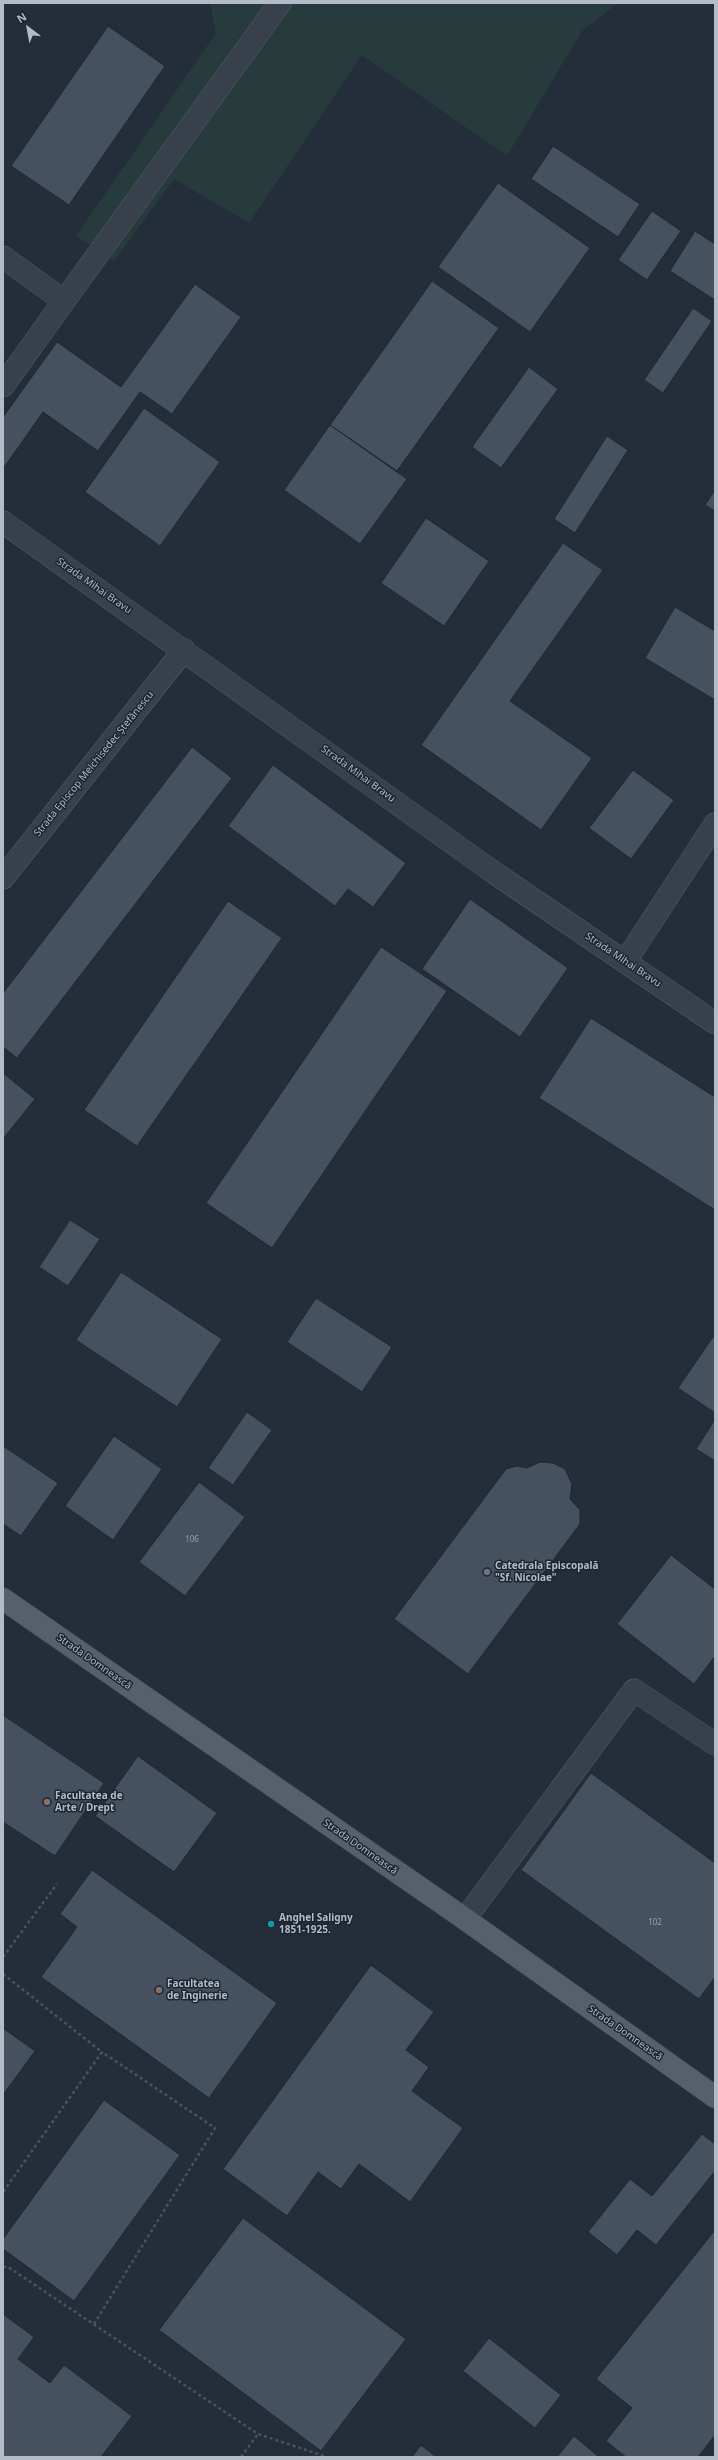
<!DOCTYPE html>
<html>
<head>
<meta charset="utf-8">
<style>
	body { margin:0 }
	#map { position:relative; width:718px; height:2460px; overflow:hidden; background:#242e3a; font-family:"Noto Sans",sans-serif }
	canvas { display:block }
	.frame { position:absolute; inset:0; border:4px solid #b3bbc6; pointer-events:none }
	.north { position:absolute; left:8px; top:8px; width:40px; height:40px; -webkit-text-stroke:3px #1d2530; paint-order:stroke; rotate:328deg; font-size:11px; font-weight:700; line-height:16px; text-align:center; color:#b3bbc6 }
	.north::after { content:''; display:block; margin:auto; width:14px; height:18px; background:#b3bbc6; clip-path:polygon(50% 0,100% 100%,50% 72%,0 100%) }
</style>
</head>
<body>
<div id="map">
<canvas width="718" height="2460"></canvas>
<div class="frame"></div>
<div class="north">N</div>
</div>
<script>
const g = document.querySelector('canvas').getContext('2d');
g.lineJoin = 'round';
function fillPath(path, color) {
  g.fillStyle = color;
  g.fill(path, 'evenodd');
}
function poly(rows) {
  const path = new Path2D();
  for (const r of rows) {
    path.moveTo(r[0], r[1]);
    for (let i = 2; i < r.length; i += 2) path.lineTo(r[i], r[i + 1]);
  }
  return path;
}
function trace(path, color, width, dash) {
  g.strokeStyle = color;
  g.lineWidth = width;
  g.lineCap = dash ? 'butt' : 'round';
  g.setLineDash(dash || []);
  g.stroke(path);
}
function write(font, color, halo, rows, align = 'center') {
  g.font = font + ' "Noto Sans",sans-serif';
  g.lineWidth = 3;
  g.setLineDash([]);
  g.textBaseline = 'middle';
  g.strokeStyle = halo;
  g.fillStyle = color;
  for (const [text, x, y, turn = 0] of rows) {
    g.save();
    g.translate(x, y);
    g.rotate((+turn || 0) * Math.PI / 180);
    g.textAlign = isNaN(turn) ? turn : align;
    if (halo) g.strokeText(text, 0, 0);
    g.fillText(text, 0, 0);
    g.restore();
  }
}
const green = poly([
	[210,3,618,3,582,31,507,156,362,55,249,223,174,179,114,261,76,236,216,33]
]);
const building = poly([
	[108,26,165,66,69,205,11,166,108,26],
	[553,146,640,204,618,237,531,179,553,146],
	[498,183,590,248,530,332,438,267,498,183],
	[652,211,681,231,647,280,618,260,652,211],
	[695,231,715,244,715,300,670,271,695,231],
	[432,281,499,328,397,471,330,425,432,281],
	[195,284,241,317,172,414,140,392,98,451,43,412,3,469,3,417,57,342,121,387,195,284],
	[693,308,712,321,663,393,644,380,693,308],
	[529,367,558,389,501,468,472,447,529,367],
	[144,408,220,462,160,546,85,492,144,408],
	[330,425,407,479,360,544,284,490,330,425],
	[607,436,628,450,575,533,554,519,607,436],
	[715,490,715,511,705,505,715,490],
	[426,518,489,561,444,626,381,583,426,518],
	[563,543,603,570,510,701,592,758,541,830,421,745,563,543],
	[675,607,715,631,715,700,645,658,675,607],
	[192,747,232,778,17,1058,3,1047,3,993,192,747],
	[273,765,406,863,373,907,348,889,335,906,228,826,273,765],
	[633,770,674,800,631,859,589,828,633,770],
	[470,899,568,968,520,1037,422,969,470,899],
	[228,901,282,938,137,1146,84,1110,228,901],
	[381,947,447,991,272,1248,206,1203,381,947],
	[591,1018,715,1097,715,1210,539,1098,591,1018],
	[3,1073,35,1099,3,1139,3,1073],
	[70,1220,100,1239,68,1286,39,1267,70,1220],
	[121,1272,222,1339,177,1407,76,1340,121,1272],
	[316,1298,392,1347,362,1392,287,1342,316,1298],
	[715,1334,715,1413,678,1388,715,1334],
	[247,1412,272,1430,233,1485,208,1468,247,1412],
	[714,1421,715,1422,715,1461,696,1449,714,1421],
	[114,1436,162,1469,113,1540,65,1506,114,1436],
	[3,1446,58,1483,21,1536,3,1524,3,1446],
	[540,1462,553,1463,565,1469,572,1484,570,1499,580,1510,580,1524,468,1674,394,1619,506,1469,517,1466,527,1468,540,1462],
	[199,1482,245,1517,185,1596,139,1562,199,1482],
	[671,1555,715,1589,715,1656,694,1684,617,1624,671,1555],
	[3,1715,104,1783,55,1856,3,1822,3,1715],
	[138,1756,217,1813,174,1872,95,1816,138,1756],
	[591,1773,715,1863,715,1977,699,1999,521,1870,591,1773],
	[92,1870,277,2003,209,2098,41,1977,77,1927,60,1914,92,1870],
	[371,1965,434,2012,406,2050,429,2067,412,2091,463,2128,410,2202,359,2164,341,2189,318,2172,287,2216,223,2169,371,1965],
	[3,2028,35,2051,3,2095,3,2028],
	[104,2100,180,2155,74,2301,3,2249,3,2239,104,2100],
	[702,2134,715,2144,715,2171,656,2245,637,2230,617,2255,588,2232,630,2179,652,2196,702,2134],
	[243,2218,406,2339,321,2451,159,2330,243,2218],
	[715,2230,715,2435,698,2457,626,2457,606,2441,632,2408,596,2379,715,2230],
	[3,2314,34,2337,18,2359,50,2383,64,2365,132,2416,101,2457,3,2457,3,2314],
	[489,2338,561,2395,535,2428,463,2371,489,2338],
	[574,2436,599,2457,557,2457,574,2436],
	[421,2445,436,2457,412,2457,421,2445]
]);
const path = poly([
	[3,1957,57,1884],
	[3,1974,102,2052,3,2192],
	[3,2267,8,2267,258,2434,327,2457],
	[94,2324,215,2128,102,2052],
	[241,2457,258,2434]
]);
const minor = poly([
	[3,257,64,301,3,386],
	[64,301,280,3],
	[3,522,496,874,715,1023],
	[3,878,184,650],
	[625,962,715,824],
	[465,1919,634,1690,715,1744]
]);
const major = poly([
	[3,1599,465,1919,715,2097]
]);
const markers = [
	[487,1572,4,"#6b7280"],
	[47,1802,4,"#8d6e63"],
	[271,1924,4,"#0f9aa8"],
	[159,1990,4,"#8d6e63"]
];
const numberNames = [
	["106",192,1540],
	["102",655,1923]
];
const streetNames = [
	["Strada Mihai Bravu",94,586,35],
	["Strada Episcop Melchisedec Ștefănescu",94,764,-51],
	["Strada Mihai Bravu",358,774,36],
	["Strada Mihai Bravu",623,960,34],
	["Strada Domnească",94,1662,35],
	["Strada Domnească",360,1847,35],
	["Strada Domnească",625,2033,35]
];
const poiNames = [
	["Catedrala Episcopală",495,1566],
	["\"Sf. Nicolae\"",495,1578],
	["Facultatea de",55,1796],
	["Arte / Drept",55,1808],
	["Anghel Saligny",279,1918],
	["1851-1925.",279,1930],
	["Facultatea",167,1984],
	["de Inginerie",167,1996]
];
fillPath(green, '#273b3c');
fillPath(building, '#45515e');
trace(building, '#1f2732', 1);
trace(minor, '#565e69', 23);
trace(major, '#414954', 23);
trace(path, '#445659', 2.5, [3, 3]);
trace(minor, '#38404b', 22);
trace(major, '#565f6b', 22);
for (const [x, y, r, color] of markers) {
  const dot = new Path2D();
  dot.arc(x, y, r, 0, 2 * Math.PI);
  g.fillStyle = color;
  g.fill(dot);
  trace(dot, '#1d2530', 1.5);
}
write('8px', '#98a0ac', null, numberNames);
write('10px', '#b3bbc6', '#1d2530', streetNames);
write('bold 10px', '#b3bbc6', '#1d2530', poiNames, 'left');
</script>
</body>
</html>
